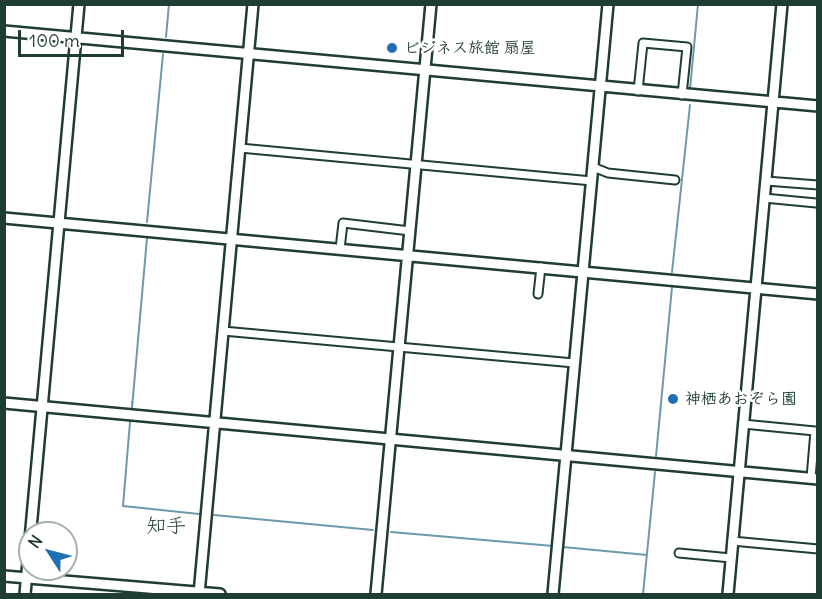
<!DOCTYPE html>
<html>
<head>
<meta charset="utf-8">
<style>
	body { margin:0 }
	#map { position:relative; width:822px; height:599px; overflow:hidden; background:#fff; font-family:Delius,sans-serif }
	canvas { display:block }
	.frame { position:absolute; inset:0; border:6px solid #1f3d34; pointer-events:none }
	.north { position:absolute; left:18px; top:521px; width:60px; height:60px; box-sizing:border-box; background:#fff; border:2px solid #a5b1ae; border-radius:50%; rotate:306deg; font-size:16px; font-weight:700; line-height:24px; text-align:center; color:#1f3d34 }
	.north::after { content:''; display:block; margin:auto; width:21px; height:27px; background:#1f6fb2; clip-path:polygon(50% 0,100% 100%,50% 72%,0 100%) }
	.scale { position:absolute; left:18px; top:30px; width:106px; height:27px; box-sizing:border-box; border:3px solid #1f3d34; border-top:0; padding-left:8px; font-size:18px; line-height:21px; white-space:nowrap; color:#1f3d34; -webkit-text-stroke:4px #fff; paint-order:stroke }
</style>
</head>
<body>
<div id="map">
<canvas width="822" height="599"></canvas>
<div class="frame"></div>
<div class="north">N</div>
<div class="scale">100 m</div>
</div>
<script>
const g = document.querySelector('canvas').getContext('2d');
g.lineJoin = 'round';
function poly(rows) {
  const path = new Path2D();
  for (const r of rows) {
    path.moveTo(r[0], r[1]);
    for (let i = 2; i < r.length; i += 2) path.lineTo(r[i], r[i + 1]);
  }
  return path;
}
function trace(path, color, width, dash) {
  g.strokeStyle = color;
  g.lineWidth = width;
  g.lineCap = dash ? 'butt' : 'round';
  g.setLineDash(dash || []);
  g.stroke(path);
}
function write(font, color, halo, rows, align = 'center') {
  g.font = font + ' Delius,"Klee One",sans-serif';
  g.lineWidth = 5;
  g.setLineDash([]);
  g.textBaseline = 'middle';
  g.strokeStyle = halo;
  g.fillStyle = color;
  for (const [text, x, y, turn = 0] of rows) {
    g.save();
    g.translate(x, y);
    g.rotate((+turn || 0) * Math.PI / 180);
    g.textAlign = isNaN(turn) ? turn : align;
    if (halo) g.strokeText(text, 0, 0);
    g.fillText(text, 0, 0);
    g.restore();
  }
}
const stream = poly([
	[166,37,169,4],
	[690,89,698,4],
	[147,222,163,54],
	[672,272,690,105],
	[132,402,132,408,147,238],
	[130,422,123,506,199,514],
	[656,456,672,287],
	[214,515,373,530],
	[391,532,553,546],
	[563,547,647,555],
	[643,594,655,472]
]);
const street = poly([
	[638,91,643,43,687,47,682,95],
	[240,148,592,181],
	[593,167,608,173,675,180],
	[766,181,818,185],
	[764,198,816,203],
	[340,249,343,223,410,231],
	[538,294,541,267],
	[223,331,574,363],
	[743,424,815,431,811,478],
	[732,541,818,549],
	[679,553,731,558]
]);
const secondary = poly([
	[4,31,818,106],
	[4,218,818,294],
	[4,403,818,479],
	[4,576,220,594],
	[25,594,79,4],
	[199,594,253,4],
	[376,594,431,4],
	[553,594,608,4],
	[728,594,782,4]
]);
const markers = [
	[392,48,6,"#1f6fb2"],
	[673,399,6,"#1f6fb2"]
];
const poiNames = [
	["ビジネス旅館 扇屋",404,48],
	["神栖あおぞら園",685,399]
];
const quarterNames = [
	["知手",166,526]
];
trace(stream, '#6b9aae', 2);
trace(street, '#1f3d34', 11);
trace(secondary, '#1f3d34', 14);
trace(street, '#fff', 7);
trace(secondary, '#fff', 9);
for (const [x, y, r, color] of markers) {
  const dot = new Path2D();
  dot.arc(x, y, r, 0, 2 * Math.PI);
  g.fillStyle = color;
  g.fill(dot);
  trace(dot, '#fff', 2);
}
write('bold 16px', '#1f3d34', '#fff', poiNames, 'left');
write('20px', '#1f3d34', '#fff', quarterNames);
</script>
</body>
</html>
